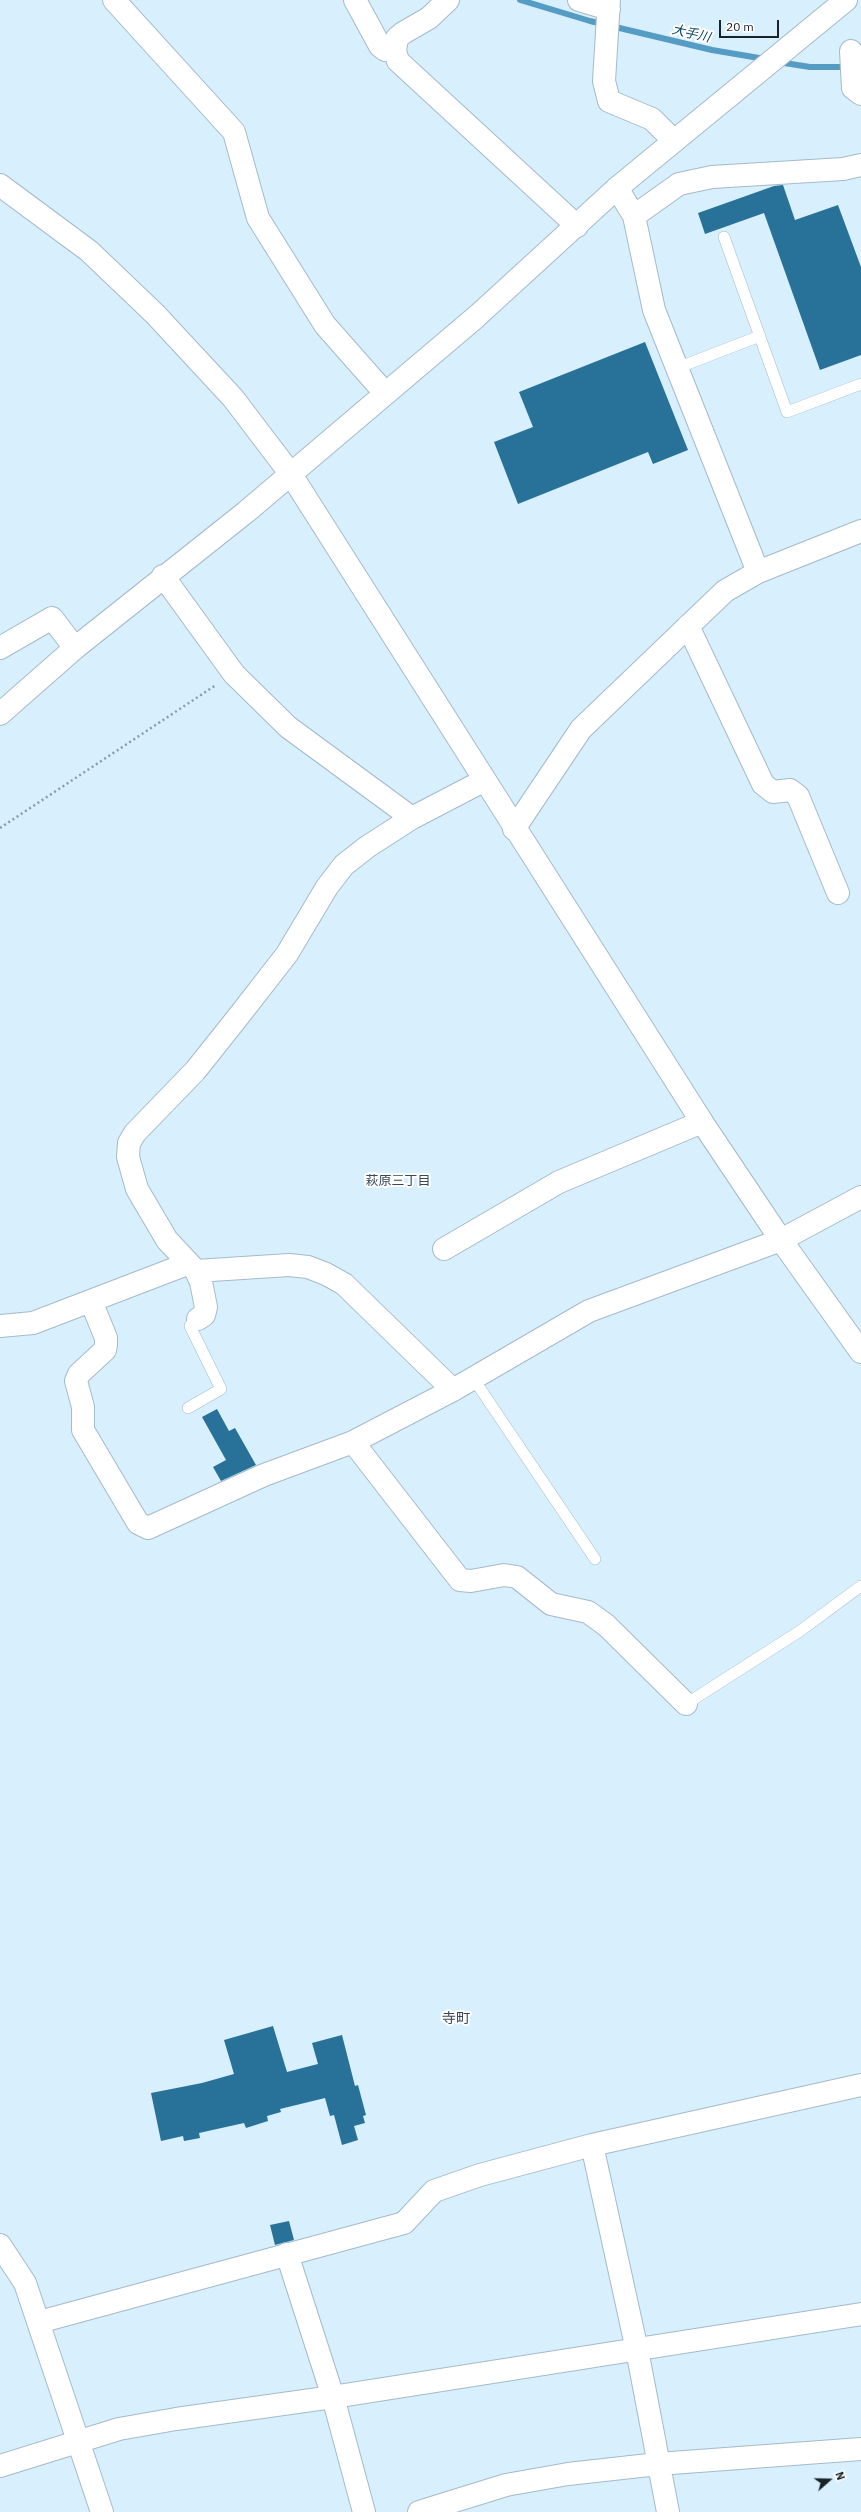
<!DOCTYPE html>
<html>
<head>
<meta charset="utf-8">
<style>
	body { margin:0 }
	#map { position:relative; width:861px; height:2512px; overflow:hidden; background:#d8effe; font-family:"IBM Plex Sans",sans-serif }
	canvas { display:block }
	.north { position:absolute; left:809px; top:2460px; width:40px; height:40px; -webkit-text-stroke:3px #fff; paint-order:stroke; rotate:70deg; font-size:11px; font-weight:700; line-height:16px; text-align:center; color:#192227 }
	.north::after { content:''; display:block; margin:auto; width:14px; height:18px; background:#192227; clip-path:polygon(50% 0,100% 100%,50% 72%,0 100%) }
	.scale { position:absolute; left:719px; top:20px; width:60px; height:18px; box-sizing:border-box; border:2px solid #192227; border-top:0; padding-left:5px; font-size:12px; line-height:14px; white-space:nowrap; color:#192227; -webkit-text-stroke:3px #fff; paint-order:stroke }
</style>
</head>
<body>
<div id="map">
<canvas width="861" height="2512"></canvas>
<div class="north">N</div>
<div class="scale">20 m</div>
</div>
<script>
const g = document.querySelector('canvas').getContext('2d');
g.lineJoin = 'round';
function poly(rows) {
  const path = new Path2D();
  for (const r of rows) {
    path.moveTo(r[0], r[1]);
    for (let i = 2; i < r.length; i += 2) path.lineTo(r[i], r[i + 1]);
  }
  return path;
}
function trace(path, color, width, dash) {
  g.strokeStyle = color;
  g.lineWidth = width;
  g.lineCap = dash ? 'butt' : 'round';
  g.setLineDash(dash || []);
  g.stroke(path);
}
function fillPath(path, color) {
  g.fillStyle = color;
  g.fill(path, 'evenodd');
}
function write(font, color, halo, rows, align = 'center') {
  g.font = font + ' "IBM Plex Sans","Noto Sans JP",sans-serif';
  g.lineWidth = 4;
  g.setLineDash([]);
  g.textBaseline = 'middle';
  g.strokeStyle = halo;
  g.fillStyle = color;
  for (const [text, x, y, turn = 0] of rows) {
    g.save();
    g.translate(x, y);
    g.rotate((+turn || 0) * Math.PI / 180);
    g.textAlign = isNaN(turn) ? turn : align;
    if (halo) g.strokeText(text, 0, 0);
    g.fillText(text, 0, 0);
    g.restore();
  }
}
const stream = poly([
	[520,0,590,21,712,50,765,59],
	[778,62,810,67,849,67]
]);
const building = poly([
	[783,185,795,220,838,205,861,267,861,355,820,370,764,213,705,234,698,213,774,186],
	[645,342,688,450,653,464,648,452,518,504,494,442,533,427,519,392],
	[217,1409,229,1431,235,1428,256,1465,221,1481,213,1467,226,1460,202,1417],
	[273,2026,287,2072,318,2064,312,2043,342,2035,355,2086,358,2085,366,2115,363,2116,365,2123,354,2126,358,2140,342,2145,334,2115,330,2116,325,2098,280,2109,281,2112,267,2116,268,2121,246,2128,244,2123,199,2133,200,2138,184,2141,183,2136,161,2141,151,2093,202,2083,234,2074,224,2040],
	[289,2221,294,2240,275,2245,270,2225]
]);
const path = poly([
	[0,828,216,685]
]);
const service = poly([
	[724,237,787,412,861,384],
	[677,368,760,336],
	[473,1378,595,1559],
	[188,1408,221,1389,190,1326,198,1319],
	[686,1704,800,1631,861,1586]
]);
const minor = poly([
	[114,0,234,132,258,218,325,325,385,393],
	[355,0,380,46,385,50,395,51],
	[448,0,429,18,403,33,397,38,395,51,398,61,577,226],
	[579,0,609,9],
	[609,0,604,81,609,101,652,119,674,141],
	[851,51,853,88,861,94],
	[617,188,634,216,654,310,758,572],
	[634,216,679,184,712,177,843,169,861,165],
	[163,576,234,674,288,727,412,818],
	[688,626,763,784,773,792,790,790,798,796,838,893],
	[0,648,52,618,75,648],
	[514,829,581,729,725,591,758,572,861,531],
	[444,1249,559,1182,702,1122],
	[196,1271,289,1265,308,1267,326,1274,344,1284,453,1390],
	[91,1301,106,1338,106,1345,105,1350,79,1374,76,1381,83,1407,83,1430,138,1523,148,1528,264,1475,353,1442,453,1390,589,1311,781,1240,861,1197],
	[198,1319,204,1315,206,1307,201,1282,196,1271,167,1240,137,1189,128,1157,129,1143,135,1133,195,1071,238,1017,287,954,327,887,344,865,367,847,412,818,483,781],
	[0,1326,33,1323,187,1264],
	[353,1442,460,1580,471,1581,504,1575,517,1577,551,1604,588,1612,606,1625,686,1704],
	[592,2145,637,2350,668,2512],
	[0,2245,25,2283,102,2512],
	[287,2254,333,2397,364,2512],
	[39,2322,404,2223,434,2191,480,2175,592,2145,861,2085],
	[419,2512,506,2485,568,2474,658,2464,861,2449]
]);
const tertiary = poly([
	[0,185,89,251,155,314,233,398,290,473,702,1122,781,1240,861,1352],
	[0,714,75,648,246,512,476,317,617,188,846,0],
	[0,2466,119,2429,176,2419,333,2397,861,2314]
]);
const waterNames = [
	["大手川",691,34,13]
];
const neighbourhoodNames = [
	["萩原三丁目",398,1181]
];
const quarterNames = [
	["寺町",456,2019]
];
trace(stream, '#559cc5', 6);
fillPath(building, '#287198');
trace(service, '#a4bac9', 12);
trace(minor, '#a4bac9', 24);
trace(tertiary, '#a4bac9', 24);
trace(path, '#8b9ca7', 2.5, [2, 3]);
trace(service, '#fff', 11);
trace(minor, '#fff', 22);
trace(tertiary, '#fff', 22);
write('italic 13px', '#06425f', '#fff', waterNames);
write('13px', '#364956', '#fff', neighbourhoodNames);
write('14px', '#364956', '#fff', quarterNames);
</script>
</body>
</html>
